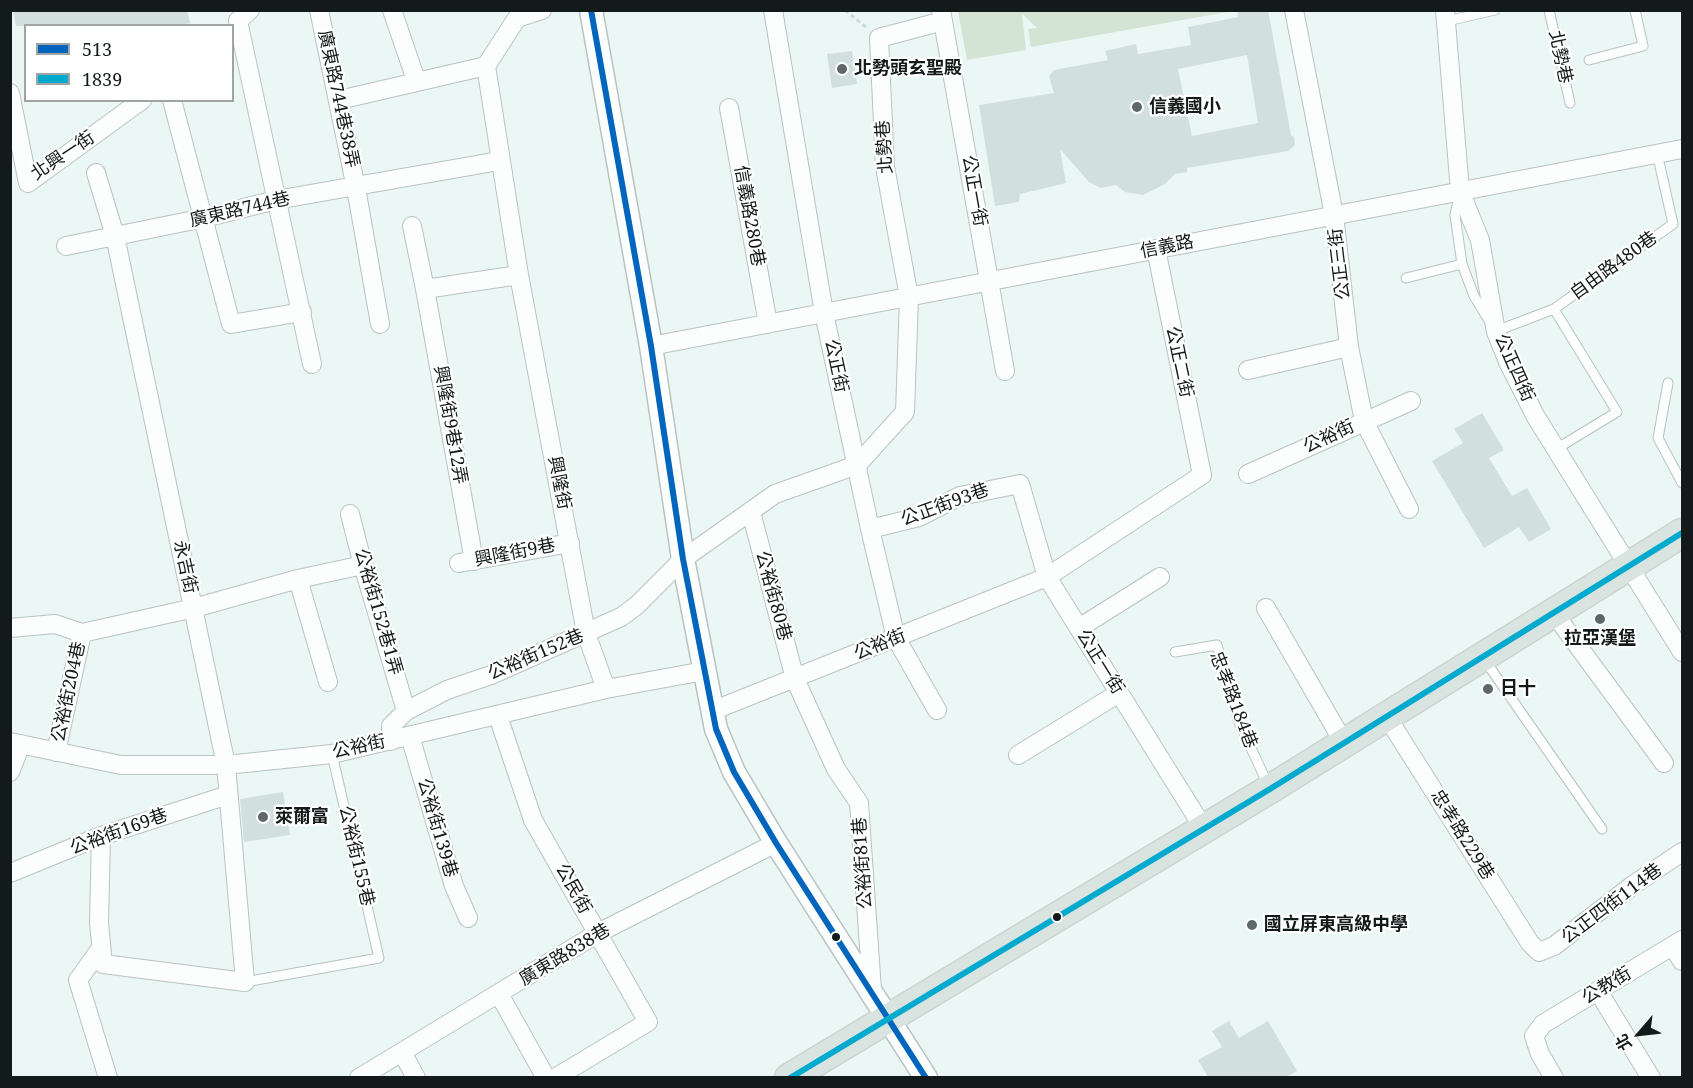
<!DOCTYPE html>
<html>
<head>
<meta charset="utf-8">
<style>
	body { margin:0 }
	#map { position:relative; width:1693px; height:1088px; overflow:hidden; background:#eaf7f4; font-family:"Noto Serif","Noto Sans TC",serif }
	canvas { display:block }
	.frame { position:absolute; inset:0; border:12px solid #121b19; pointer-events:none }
	.legend { position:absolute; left:24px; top:24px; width:210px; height:78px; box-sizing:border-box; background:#fff; border:2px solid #a0a4a3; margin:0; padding:8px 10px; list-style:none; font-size:18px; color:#121b19 }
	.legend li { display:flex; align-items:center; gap:12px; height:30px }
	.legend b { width:30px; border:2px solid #a0a4a3 }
	.north { position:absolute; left:1609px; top:1004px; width:60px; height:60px; -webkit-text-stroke:4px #fff; paint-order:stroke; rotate:242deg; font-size:16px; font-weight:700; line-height:24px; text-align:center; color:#121b19 }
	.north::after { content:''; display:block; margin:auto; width:21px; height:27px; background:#121b19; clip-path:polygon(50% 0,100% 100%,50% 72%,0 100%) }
</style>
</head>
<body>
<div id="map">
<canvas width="1693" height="1088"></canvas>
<div class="frame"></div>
<ul class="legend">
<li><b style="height:8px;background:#0065bd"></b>513</li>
<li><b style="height:8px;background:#00a9ce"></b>1839</li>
</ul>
<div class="north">北</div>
</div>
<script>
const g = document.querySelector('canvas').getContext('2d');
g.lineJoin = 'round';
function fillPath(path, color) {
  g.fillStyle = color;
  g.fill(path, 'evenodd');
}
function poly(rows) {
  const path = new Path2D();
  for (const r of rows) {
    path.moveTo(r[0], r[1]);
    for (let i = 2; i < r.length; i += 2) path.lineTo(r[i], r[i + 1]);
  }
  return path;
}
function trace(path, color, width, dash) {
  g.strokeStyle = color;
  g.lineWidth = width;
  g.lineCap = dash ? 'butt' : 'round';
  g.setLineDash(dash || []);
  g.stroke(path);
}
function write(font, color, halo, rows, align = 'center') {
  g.font = font + ' "Noto Serif","Noto Sans TC",serif';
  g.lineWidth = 4.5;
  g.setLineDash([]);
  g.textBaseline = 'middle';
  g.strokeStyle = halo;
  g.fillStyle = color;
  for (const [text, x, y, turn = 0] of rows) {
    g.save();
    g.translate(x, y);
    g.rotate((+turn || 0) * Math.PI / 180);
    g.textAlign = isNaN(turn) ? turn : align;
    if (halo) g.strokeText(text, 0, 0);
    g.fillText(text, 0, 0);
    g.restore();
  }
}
const green = poly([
	[958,11,1233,10,1233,11,1031,47,1028,29,1037,28,1022,14,1026,50,967,60]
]);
const building = poly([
	[13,10,187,10,190,23,177,26,16,26],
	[1237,10,1268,10,1291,135,1294,137,1295,145,1288,151,1187,168,1187,172,1175,174,1165,184,1143,195,1125,192,1116,185,1101,188,1089,182,1060,149,1066,183,1020,194,1019,202,995,206,979,105,1054,93,1049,76,1054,70,1108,60,1105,51,1136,44,1138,54,1191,45,1188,27,1238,17],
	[1247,55,1258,123,1192,136,1178,69],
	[852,51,857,84,832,88,827,54],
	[1482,413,1504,450,1489,458,1512,496,1527,488,1551,529,1529,542,1519,527,1484,548,1432,461,1463,443,1454,429],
	[283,792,290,835,244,842,240,799],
	[1229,1021,1239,1038,1268,1021,1297,1071,1286,1077,1208,1077,1198,1060,1222,1047,1212,1031]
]);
const path = poly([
	[845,10,867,28]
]);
const service = poly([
	[1549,10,1570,103],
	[1447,21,1495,10],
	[1589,60,1643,46,1635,10],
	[1459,196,1455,215,1462,264,1474,296,1488,319],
	[1406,278,1462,264],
	[1554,309,1673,224,1657,153],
	[1496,331,1554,309,1617,412,1556,449],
	[1668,383,1658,438,1682,483],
	[1175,652,1217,645,1239,722,1269,787],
	[1484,659,1602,829],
	[245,982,379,958,332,754]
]);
const minor = poly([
	[250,10,238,21,312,364],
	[319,10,356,188,380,324],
	[392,10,416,80],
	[542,10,517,18,486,66,519,275,586,633,606,689],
	[773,10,824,313,870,529,896,638,937,710],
	[941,10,1005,371],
	[1294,10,1334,215,1349,347,1364,421,1409,509],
	[1445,10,1460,191,1480,240,1496,332,1508,362,1536,417,1682,652],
	[10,93,28,183,142,100],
	[172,100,231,324,302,312],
	[339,100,486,66],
	[729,108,768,324],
	[96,173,115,236,226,765,245,982,103,964,99,923,101,836],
	[412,226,425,289,519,275],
	[66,246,204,218,276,200,499,161],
	[425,289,474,561],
	[651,346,1682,149],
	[1248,370,1349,347],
	[1248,474,1411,401],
	[751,512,795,679,836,769,859,803,872,990],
	[350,514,363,565,406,711],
	[870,529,919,517,960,496,1020,484,1047,577,1204,829],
	[459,563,570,543],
	[298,579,328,682],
	[1266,608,1344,743],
	[1553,612,1664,763],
	[10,628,55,624,82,633,194,608,298,579,363,565],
	[1079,628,1160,577],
	[712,711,1047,577,1202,475,1156,249],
	[498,716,533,820,648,1022,555,1078],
	[1387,717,1530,943,1539,952,1554,946,1633,885,1682,852],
	[410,736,454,886,468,918],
	[391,741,391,726,406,711,447,690,491,675,621,617,636,606,683,559,775,494,857,465,905,412,909,297,885,167,879,38,943,21],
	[10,742,121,765,226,765,332,754,606,689,704,671],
	[56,752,82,633],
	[1018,755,1119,693],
	[10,772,21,744],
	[10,873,101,836,228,795],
	[1673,946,1682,961],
	[101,948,78,980,108,1078],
	[1598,991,1651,1078],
	[499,994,546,1078],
	[402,1052,416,1078],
	[359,1078,598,933,776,843],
	[1554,1078,1540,1054,1534,1036,1543,1024,1682,940]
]);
const tertiary = poly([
	[591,10,651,346,683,559,716,729,734,772,776,843,926,1078]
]);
const primary = poly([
	[789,1078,1270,789,1682,533]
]);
const bus1 = poly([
	[591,10,651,346,683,559,716,729,734,772,776,843,926,1078]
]);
const bus2 = poly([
	[790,1078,1270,789,1682,533]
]);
const markers = [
	[842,69,6,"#5e6866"],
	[1137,107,6,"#5e6866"],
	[1600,619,6,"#5e6866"],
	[1488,689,6,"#5e6866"],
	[263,817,6,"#5e6866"],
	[1057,917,5,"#121b19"],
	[1252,925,6,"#5e6866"],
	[836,937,5,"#121b19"]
];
const streetNames = [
	["北勢巷",1560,57,78],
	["廣東路744巷38弄",338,99,78],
	["北勢巷",885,147,-94],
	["北興一街",63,156,-34],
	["公正一街",974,191,80],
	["廣東路744巷",240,210,-13],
	["信義路280巷",749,216,80],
	["信義路",1167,247,-11],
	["公正三街",1340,264,-97],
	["自由路480巷",1614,266,-36],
	["公正二街",1179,362,78],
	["公正街",836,366,78],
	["公正四街",1514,368,66],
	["興隆街9巷12弄",450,425,80],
	["公裕街",1329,437,-25],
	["興隆街",559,483,79],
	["公正街93巷",945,505,-20],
	["興隆街9巷",515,553,-11],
	["永吉街",185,567,78],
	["公裕街80巷",773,596,75],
	["公裕街152巷1弄",378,612,74],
	["公裕街",880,645,-22],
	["公裕街152巷",536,655,-23],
	["公正一街",1100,662,58],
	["公裕街204巷",69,692,-78],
	["忠孝路184巷",1233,700,69],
	["公裕街",359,747,-12],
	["公裕街139巷",437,828,74],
	["公裕街169巷",119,832,-20],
	["忠孝路229巷",1462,835,58],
	["公裕街155巷",356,856,77],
	["公裕街81巷",863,863,-94],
	["公民街",573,889,61],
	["公正四街114巷",1612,904,-37],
	["廣東路838巷",565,955,-31],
	["公教街",1607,986,-31]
];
const poiNames = [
	["北勢頭玄聖殿",854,69],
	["信義國小",1149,107],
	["拉亞漢堡",1600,639,"center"],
	["日十",1500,689],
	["萊爾富",275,817],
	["國立屏東高級中學",1264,925]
];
fillPath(green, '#d3e4d4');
fillPath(building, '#d2dfdf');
trace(service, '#b9c3c1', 11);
trace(minor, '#b9c3c1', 20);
trace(tertiary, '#b9c3c1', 25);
trace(primary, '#cdd3d2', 31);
trace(path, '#d4d8d7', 3, [4.5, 3]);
trace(service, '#fcfefd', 9);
trace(minor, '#fcfefd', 18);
trace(tertiary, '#fcfefd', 22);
trace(primary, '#d9e4e0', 28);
trace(bus1, '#0065bd', 6);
trace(bus2, '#00a9ce', 6);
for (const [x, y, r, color] of markers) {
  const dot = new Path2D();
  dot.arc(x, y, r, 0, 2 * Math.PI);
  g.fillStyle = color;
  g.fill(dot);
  trace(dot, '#fff', 2);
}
write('18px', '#121b19', '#fff', streetNames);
write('bold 18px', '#121b19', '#fff', poiNames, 'left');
</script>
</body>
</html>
